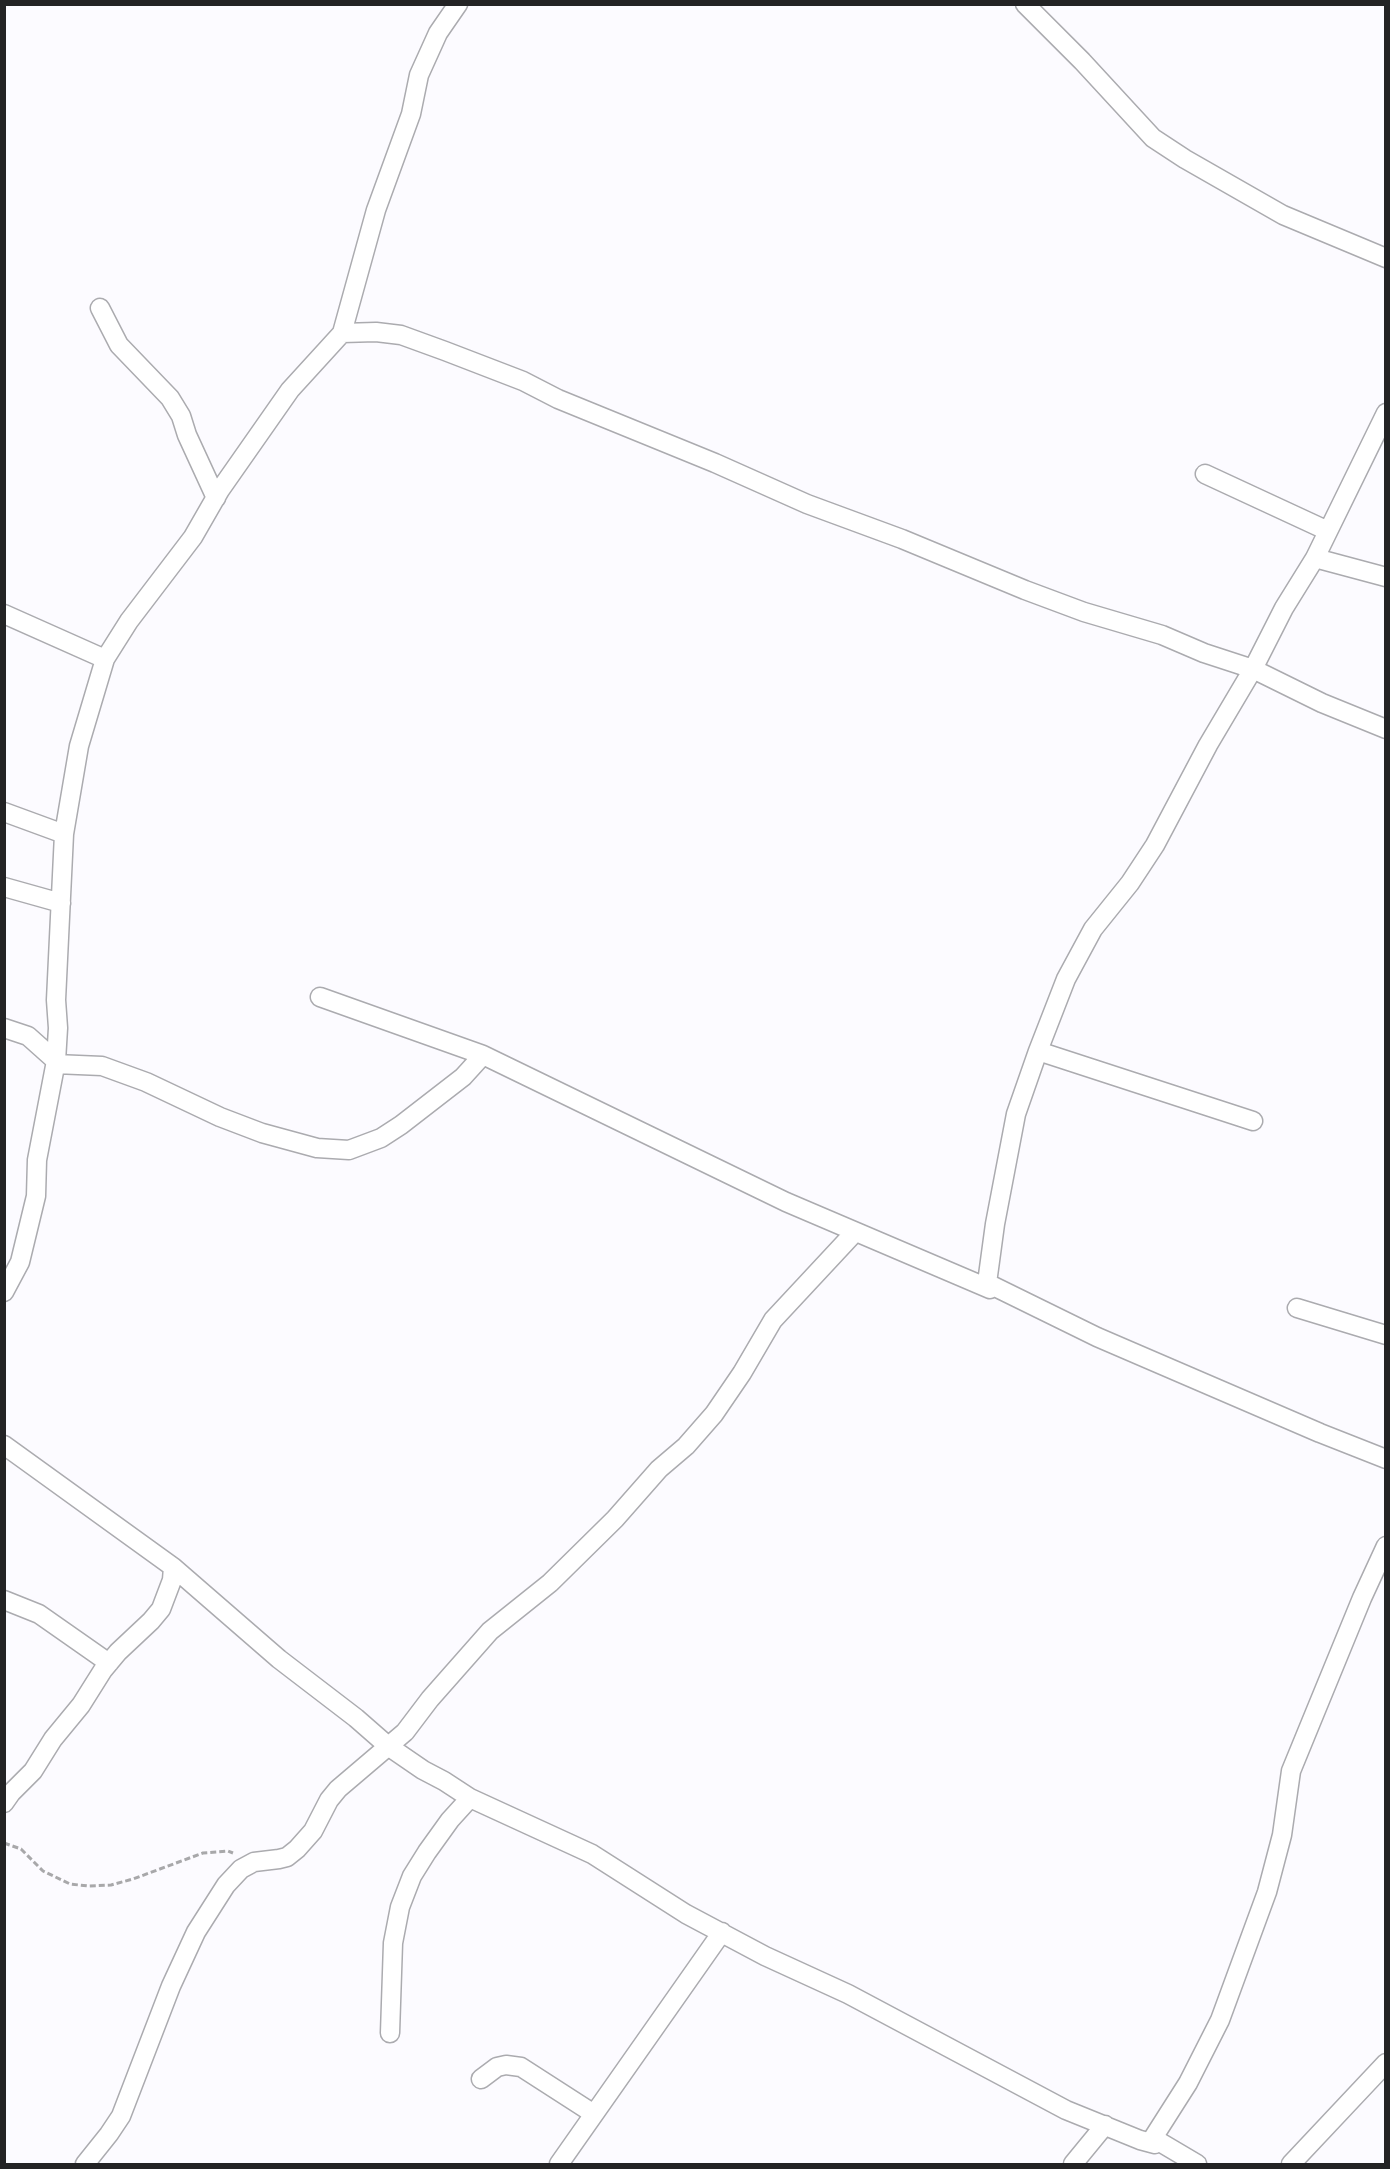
<!DOCTYPE html>
<html>
<head>
<meta charset="utf-8">
<style>
	body { margin:0 }
	#map { position:relative; width:1390px; height:2169px; overflow:hidden; background:#fcfbff; font-family:"Fira Sans Condensed",sans-serif }
	canvas { display:block }
	.frame { position:absolute; inset:0; border:6px solid #232324; pointer-events:none }
</style>
</head>
<body>
<div id="map">
<canvas width="1390" height="2169"></canvas>
<div class="frame"></div>
</div>
<script>
const g = document.querySelector('canvas').getContext('2d');
g.lineJoin = 'round';
function poly(rows) {
  const path = new Path2D();
  for (const r of rows) {
    path.moveTo(r[0], r[1]);
    for (let i = 2; i < r.length; i += 2) path.lineTo(r[i], r[i + 1]);
  }
  return path;
}
function trace(path, color, width, dash) {
  g.strokeStyle = color;
  g.lineWidth = width;
  g.lineCap = dash ? 'butt' : 'round';
  g.setLineDash(dash || []);
  g.stroke(path);
}
const path = poly([
	[4,1843,21,1849,43,1871,70,1884,88,1886,111,1885,133,1879,203,1853,228,1851,233,1853]
]);
const minor = poly([
	[1025,4,1082,61,1153,138,1185,159,1283,215,1386,258],
	[100,308,119,345,170,398,181,416,187,435,216,498],
	[342,333,376,332,401,335,445,351,523,381,558,399,715,463,807,504,902,539,1025,590,1084,612,1162,635,1204,653,1253,669,1322,703,1386,729],
	[1386,413,1315,558,1284,608,1253,669,1208,745,1155,845,1130,883,1093,929,1066,979,1038,1051,1016,1114,995,1224,987,1283,1097,1337,1320,1433,1386,1459],
	[1205,474,1328,531],
	[1315,558,1386,577],
	[4,614,105,659],
	[4,812,64,834],
	[4,887,61,903],
	[320,997,483,1055],
	[4,1028,28,1036,56,1061],
	[1038,1051,1253,1121],
	[55,1064,102,1066,146,1082,220,1117,262,1133,317,1148,349,1150,381,1138,401,1125,463,1077,483,1055,786,1202,990,1289,987,1283],
	[4,1292,20,1262,36,1196,37,1160,56,1061,58,1028,56,1000,64,834,79,746,105,659,129,621,193,537,220,490,290,390,342,333,376,210,411,114,419,75,438,33,458,4],
	[1297,1308,1386,1335],
	[4,1445,173,1567,279,1659,356,1718,388,1746,423,1770,444,1781,470,1798,592,1854,686,1914,765,1956,848,1994,1066,2110,1140,2140,1155,2144,1153,2138],
	[4,1600,39,1614,109,1663],
	[4,1803,11,1793,33,1771,53,1739,81,1705,103,1670,118,1652,151,1621,161,1609,172,1580,173,1567],
	[390,2033,393,1943,400,1907,412,1876,427,1852,450,1820,470,1798],
	[481,2079,497,2067,506,2065,521,2067,594,2114],
	[85,2164,109,2134,121,2116,171,1986,196,1932,226,1885,241,1869,254,1862,279,1859,287,1857,297,1849,313,1831,329,1800,338,1789,405,1732,430,1699,490,1631,550,1583,615,1519,659,1469,686,1446,714,1414,742,1373,773,1320,855,1232],
	[559,2164,722,1932],
	[1073,2164,1105,2125],
	[1197,2164,1153,2138,1188,2083,1220,2020,1267,1892,1282,1835,1291,1771,1362,1598,1386,1546],
	[1291,2164,1386,2063]
]);
trace(minor, '#ababaf', 21);
trace(path, '#a8a8aa', 3, [6, 3]);
trace(minor, '#fff', 18);
</script>
</body>
</html>
